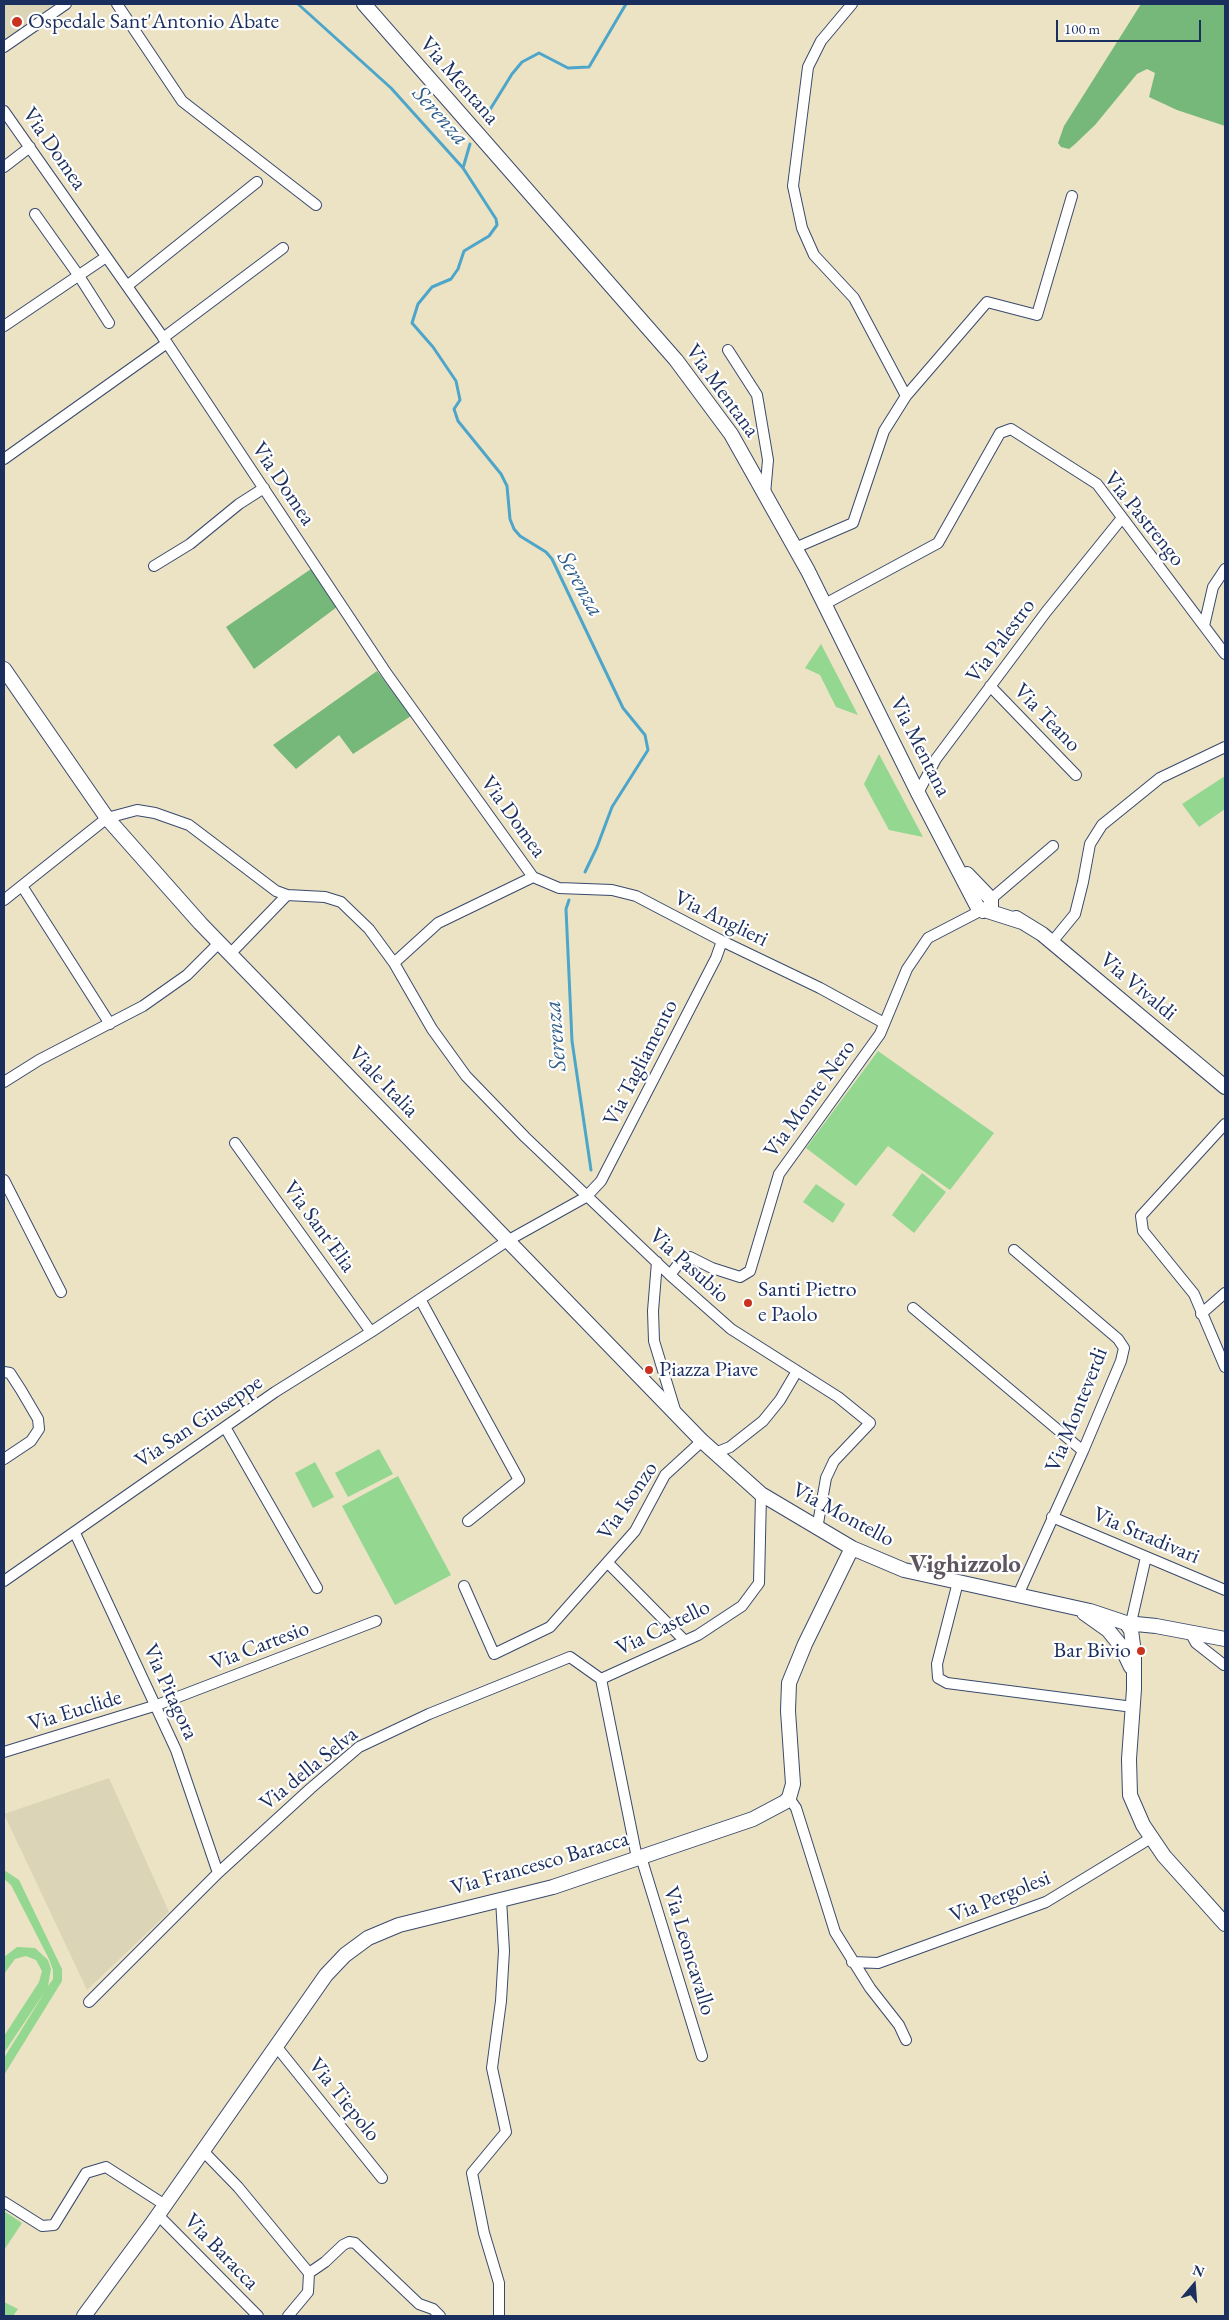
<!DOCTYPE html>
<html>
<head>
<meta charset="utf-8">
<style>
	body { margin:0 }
	#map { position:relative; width:1229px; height:2320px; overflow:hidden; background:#ece3c4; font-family:"EB Garamond",serif }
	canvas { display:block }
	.frame { position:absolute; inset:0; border:5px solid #1b2f5e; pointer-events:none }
	.north { position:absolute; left:1169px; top:2260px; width:50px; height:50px; -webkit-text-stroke:4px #fff; paint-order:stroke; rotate:18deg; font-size:14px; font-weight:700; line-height:20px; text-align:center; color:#1b2f5e }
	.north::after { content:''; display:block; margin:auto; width:18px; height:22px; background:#1b2f5e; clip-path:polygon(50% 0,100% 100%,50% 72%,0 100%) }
	.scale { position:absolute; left:1056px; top:20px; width:145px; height:22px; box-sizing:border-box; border:2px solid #1b2f5e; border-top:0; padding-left:6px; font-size:15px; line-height:18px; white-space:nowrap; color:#1b2f5e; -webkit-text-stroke:4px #fff; paint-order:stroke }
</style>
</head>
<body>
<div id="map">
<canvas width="1229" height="2320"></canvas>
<div class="frame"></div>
<div class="north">N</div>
<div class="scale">100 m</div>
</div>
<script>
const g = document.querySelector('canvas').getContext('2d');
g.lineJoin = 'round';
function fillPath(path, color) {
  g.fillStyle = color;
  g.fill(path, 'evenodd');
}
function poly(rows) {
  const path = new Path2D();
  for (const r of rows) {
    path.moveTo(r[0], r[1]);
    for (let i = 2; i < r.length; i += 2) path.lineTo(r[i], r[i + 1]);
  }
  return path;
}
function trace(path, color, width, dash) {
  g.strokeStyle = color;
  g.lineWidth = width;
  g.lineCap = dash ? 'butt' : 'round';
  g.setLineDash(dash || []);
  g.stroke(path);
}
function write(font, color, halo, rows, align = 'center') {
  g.font = font + ' "EB Garamond",serif';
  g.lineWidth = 4.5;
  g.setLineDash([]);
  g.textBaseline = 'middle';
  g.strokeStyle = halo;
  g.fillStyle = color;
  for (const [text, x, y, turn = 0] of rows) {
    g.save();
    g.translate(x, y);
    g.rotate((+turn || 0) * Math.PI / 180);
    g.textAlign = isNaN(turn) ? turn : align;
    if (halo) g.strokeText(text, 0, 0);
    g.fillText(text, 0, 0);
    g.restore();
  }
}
const built = poly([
	[4,4,56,4,4,40],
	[109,1778,169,1912,87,1990,4,1814]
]);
const green = poly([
	[821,644,858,715,836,707,820,675,805,668],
	[879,754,923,837,889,830,864,784],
	[1225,776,1225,809,1199,827,1182,804],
	[878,1051,994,1133,950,1190,888,1146,856,1186,806,1148],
	[922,1173,946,1192,914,1233,892,1215],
	[816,1184,845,1204,833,1223,803,1202],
	[379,1449,393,1474,348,1497,335,1473],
	[315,1462,334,1497,313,1508,295,1473],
	[398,1476,451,1575,395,1605,342,1506],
	[4,1870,19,1880,62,1969,62,1981,4,2075,4,2058,46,1990,4,2053,4,2036,39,1982,42,1971,36,1960,26,1956,15,1959,4,1974,4,1957,17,1947,35,1948,48,1960,51,1969,48,1986,53,1979,53,1970,49,1959,11,1885,4,1879],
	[4,2211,22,2223,4,2250],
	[4,2302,18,2309,13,2316,4,2316]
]);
const forest = poly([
	[1141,4,1225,4,1225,126,1177,110,1149,97,1155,73,1147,69,1137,74,1095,125,1074,145,1069,149,1061,147,1058,143,1064,126],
	[311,569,337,607,254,669,226,627],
	[377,671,411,716,353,754,339,735,296,769,273,745]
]);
const stream = poly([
	[298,4,391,88,463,168,496,219,497,225,489,236,464,251,458,269,451,279,432,287,418,304,412,323,433,347,456,381,460,400,454,409,458,421,501,474,507,486,510,519,514,529,520,536,546,552,552,559,623,708,645,735,648,750,612,807,597,847,585,872],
	[486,116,512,74,522,62,539,53,568,68,589,67,626,4],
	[463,168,470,144],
	[569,900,566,909,572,1041,591,1170]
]);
const minor = poly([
	[117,4,182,101,316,205],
	[852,4,821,41,808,67,793,186,802,228,814,255,854,298,906,396],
	[4,47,66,4],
	[4,111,167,343,387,674,533,877,559,888,612,890,636,896,722,941,820,988,884,1023],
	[4,167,30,147],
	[35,214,79,276,109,323],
	[127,286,257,182],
	[4,326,106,257],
	[163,338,283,248],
	[728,350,757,395,768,460,765,494],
	[4,459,167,343],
	[795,548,853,523,884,431,906,396,987,302,1037,315,1072,196],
	[154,566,190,544,239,504,264,488],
	[825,604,938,543,1000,433,1011,429,1097,484,1225,654],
	[1204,626,1213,587,1225,569],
	[990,686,1076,775],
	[918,793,936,759,1046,612,1122,518],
	[22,886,110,1024],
	[991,899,1053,846],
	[4,900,107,818,137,810,155,813,189,825,276,891,287,895,325,897,341,902,369,929,394,963,432,1029,466,1076,525,1137,670,1275,731,1329,838,1397,870,1423,834,1461,826,1478,817,1529],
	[1052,942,1075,914,1083,882,1090,844,1102,825,1160,778,1225,747],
	[230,954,287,895],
	[394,963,438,923,533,877],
	[4,1082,39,1060,143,1006,187,975,219,943],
	[1225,1124,1141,1216,1143,1231,1194,1294,1225,1367],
	[235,1143,371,1332],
	[4,1180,61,1292],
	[1014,1250,1118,1339,1124,1348,1121,1361,1083,1451,1018,1595],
	[657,1262,653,1311,654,1341,675,1410],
	[670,1275,680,1262,690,1257,712,1268,740,1277,750,1271,779,1174,880,1034,907,969,928,938,982,910],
	[420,1299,519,1480,468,1521],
	[913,1308,1083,1451],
	[1201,1314,1225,1293],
	[4,1372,10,1373,21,1390,38,1419,39,1429,31,1441,4,1459],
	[225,1427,317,1588],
	[715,1453,730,1447,763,1421,780,1400,797,1371],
	[1052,1517,1225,1590],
	[75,1533,176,1750,218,1873],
	[608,1563,684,1640],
	[4,1581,275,1392,371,1332,507,1241,586,1197,601,1181,716,958,722,941],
	[958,1582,937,1664,938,1678,947,1683,1133,1707],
	[464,1586,494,1654,550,1627,635,1531,665,1475,702,1441],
	[1130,1627,1146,1557],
	[1191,1634,1196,1643,1224,1665],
	[601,1679,698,1635,742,1606,759,1583,761,1494],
	[601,1679,637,1858],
	[4,1752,157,1705,376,1621],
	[789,1798,796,1808,835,1932,870,1988,899,2025,906,2040],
	[641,1857,702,2056],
	[852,1962,878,1963,1046,1902,1151,1838],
	[89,2002,218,1873,311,1788,359,1747,429,1714,570,1657,601,1679],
	[276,2046,382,2178],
	[203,2151,238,2187,309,2273,308,2292,288,2316],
	[4,2202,42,2226,54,2225,86,2173,106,2167,165,2205],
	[158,2215,258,2316],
	[309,2273,325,2262,343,2245,349,2242,355,2243,419,2304,433,2309,440,2316],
	[499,2316,499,2283,484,2233,472,2173,506,2132,492,2068,501,2001,504,1951,501,1899]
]);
const tertiary = poly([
	[364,4,676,360,731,434,808,571,918,793,978,908,1022,922],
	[4,669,107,818,200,923,702,1441,761,1494,852,1548,904,1570,1090,1611,1126,1623,1156,1626,1225,1639],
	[967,874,991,899,991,907,983,911],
	[1016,918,1042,934,1225,1087],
	[1084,1613,1108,1630,1121,1646,1131,1667],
	[1126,1623,1131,1630,1134,1653,1134,1689,1129,1759,1130,1795,1143,1825,1164,1856,1225,1924],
	[84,2316,151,2225,326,1975,345,1955,368,1938,399,1925,553,1887,753,1819,785,1802,789,1798,793,1784,788,1711,789,1683,805,1644,852,1548]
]);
const markers = [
	[17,22,6,"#c8321e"],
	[748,1303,5,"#c8321e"],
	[649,1370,5,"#c8321e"],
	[1141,1651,5,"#c8321e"]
];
const poiNames = [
	["Ospedale Sant'Antonio Abate",28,22],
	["Santi Pietro",758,1290],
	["e Paolo",758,1315],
	["Piazza Piave",659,1370],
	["Bar Bivio",1131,1651,"right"]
];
const streetNames = [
	["Via Mentana",459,81,49],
	["Via Domea",54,149,55],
	["Via Mentana",722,391,54],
	["Via Domea",283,484,56],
	["Via Pastrengo",1144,519,51],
	["Via Palestro",1001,641,-53],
	["Via Teano",1047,718,46],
	["Via Mentana",920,747,63],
	["Via Domea",513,817,54],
	["Via Anglieri",721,919,26],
	["Via Vivaldi",1138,987,40],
	["Via Tagliamento",641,1063,-63],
	["Viale Italia",383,1082,46],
	["Via Monte Nero",810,1099,-54],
	["Via Sant'Elia",319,1227,54],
	["Via Pasubio",689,1266,42],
	["Via Monteverdi",1077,1410,-68],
	["Via San Giuseppe",199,1422,-34],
	["Via Isonzo",628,1501,-56],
	["Via Montello",843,1515,28],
	["Via Stradivari",1146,1536,23],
	["Via Castello",663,1628,-26],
	["Via Cartesio",260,1646,-21],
	["Via Pitagora",170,1692,65],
	["Via Euclide",75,1711,-17],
	["Via della Selva",309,1769,-39],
	["Via Francesco Baracca",540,1864,-16],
	["Via Pergolesi",1000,1897,-22],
	["Via Leoncavallo",689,1951,73],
	["Via Tiepolo",344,2100,51],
	["Via Baracca",221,2252,46]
];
const waterNames = [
	["Serenza",440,116,48],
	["Serenza",580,584,61],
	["Serenza",556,1036,-95]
];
const quarterNames = [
	["Vighizzolo",965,1565]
];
fillPath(built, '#dbd4b6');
fillPath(green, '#93d790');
fillPath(forest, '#76b87a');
trace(stream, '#4da6ca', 3);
trace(minor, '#3a4a6d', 12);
trace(tertiary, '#3a4a6d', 16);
trace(minor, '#fff', 10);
trace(tertiary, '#fff', 14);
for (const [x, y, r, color] of markers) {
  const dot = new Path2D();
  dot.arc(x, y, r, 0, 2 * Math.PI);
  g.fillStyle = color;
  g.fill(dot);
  trace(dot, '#fff', 2);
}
write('22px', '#1b2f5e', '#fff', poiNames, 'left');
write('22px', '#1b2f5e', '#fff', streetNames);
write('italic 24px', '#2f5f89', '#fff', waterNames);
write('bold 25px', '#5e5560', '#fff', quarterNames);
</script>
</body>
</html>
